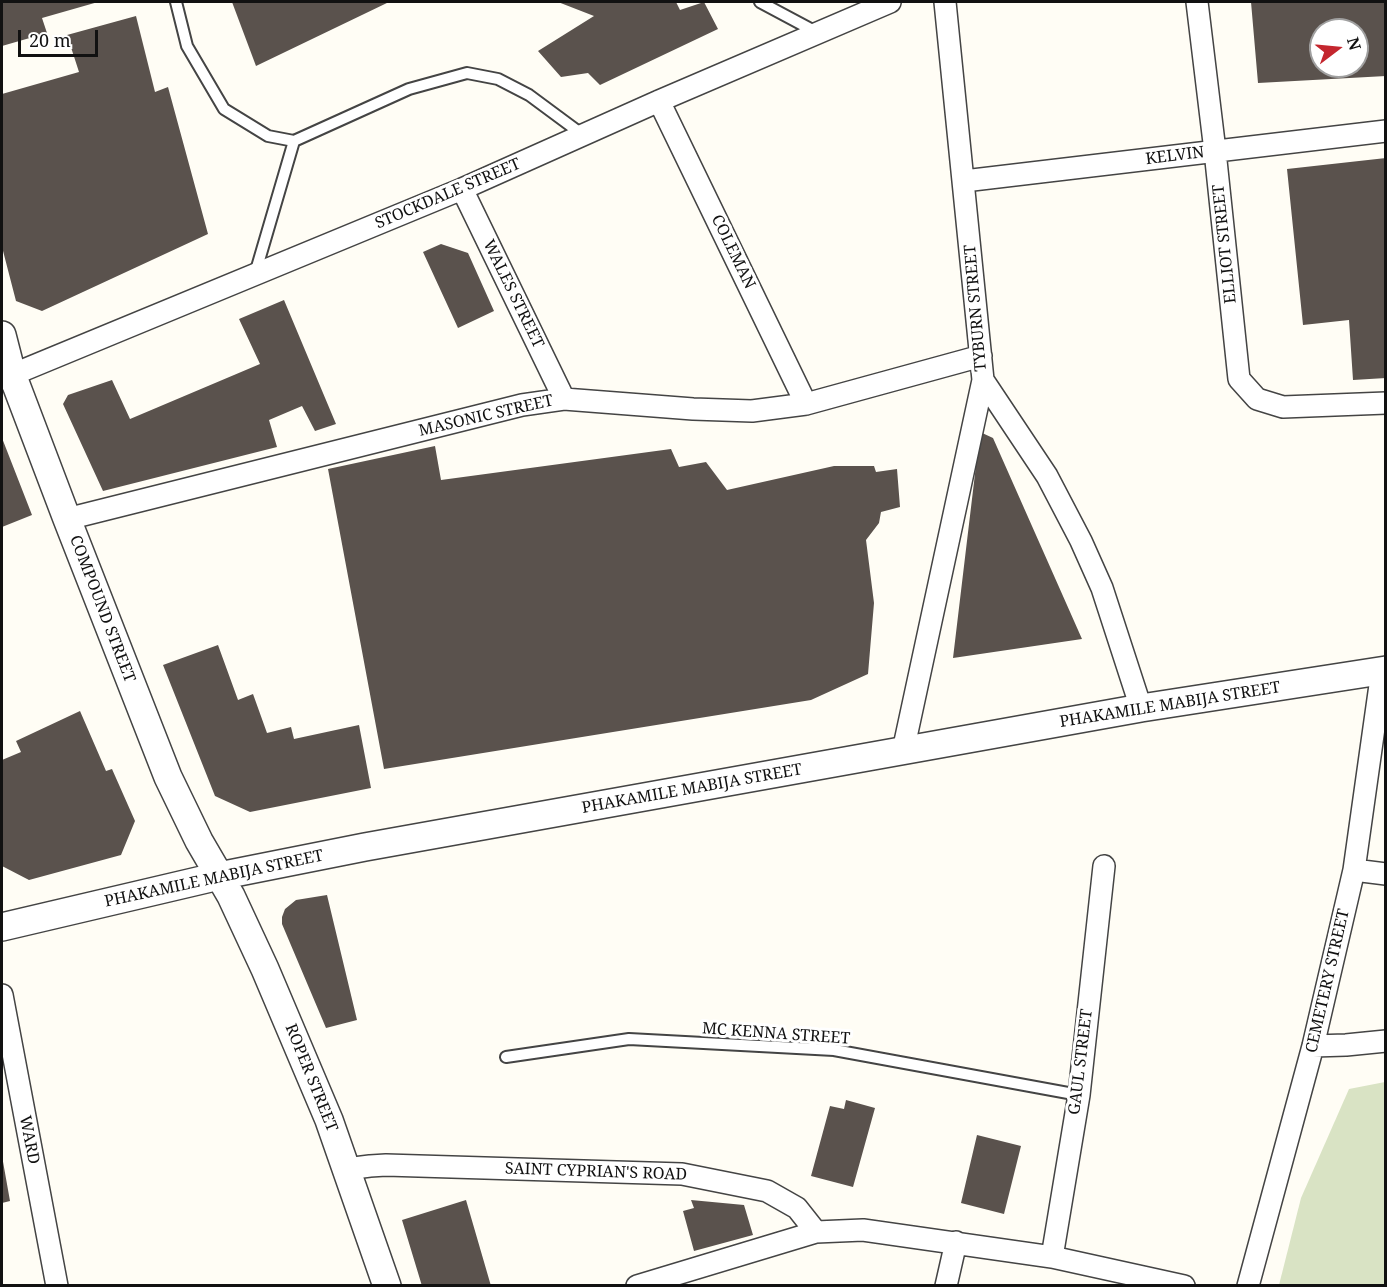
<!DOCTYPE html>
<html>
<head>
<meta charset="utf-8">
<style>
	body { margin:0 }
	#map { position:relative; width:1387px; height:1287px; overflow:hidden; background:#fffdf5; font-family:"Noto Serif",serif }
	canvas { display:block }
	.frame { position:absolute; inset:0; border:3px solid #111; pointer-events:none }
	.north { position:absolute; left:1309px; top:18px; width:60px; height:60px; box-sizing:border-box; background:#fff; border:2px solid #a0a0a0; border-radius:50%; rotate:74deg; font-size:16px; font-weight:700; line-height:24px; text-align:center; color:#111 }
	.north::after { content:''; display:block; margin:auto; width:21px; height:27px; background:#c4262e; clip-path:polygon(50% 0,100% 100%,50% 72%,0 100%) }
	.scale { position:absolute; left:18px; top:30px; width:80px; height:27px; box-sizing:border-box; border:3px solid #111; border-top:0; padding-left:8px; font-size:18px; line-height:21px; white-space:nowrap; color:#111; -webkit-text-stroke:4px #fff; paint-order:stroke }
</style>
</head>
<body>
<div id="map">
<canvas width="1387" height="1287"></canvas>
<div class="frame"></div>
<div class="north">N</div>
<div class="scale">20 m</div>
</div>
<script>
const g = document.querySelector('canvas').getContext('2d');
g.lineJoin = 'round';
function fillPath(path, color) {
  g.fillStyle = color;
  g.fill(path, 'evenodd');
}
function poly(rows) {
  const path = new Path2D();
  for (const r of rows) {
    path.moveTo(r[0], r[1]);
    for (let i = 2; i < r.length; i += 2) path.lineTo(r[i], r[i + 1]);
  }
  return path;
}
function trace(path, color, width, dash) {
  g.strokeStyle = color;
  g.lineWidth = width;
  g.lineCap = dash ? 'butt' : 'round';
  g.setLineDash(dash || []);
  g.stroke(path);
}
function write(font, color, halo, rows, align = 'center') {
  g.font = font + ' "Noto Serif",serif';
  g.lineWidth = 6;
  g.setLineDash([]);
  g.textBaseline = 'middle';
  g.strokeStyle = halo;
  g.fillStyle = color;
  for (const [text, x, y, turn = 0] of rows) {
    g.save();
    g.translate(x, y);
    g.rotate((+turn || 0) * Math.PI / 180);
    g.textAlign = isNaN(turn) ? turn : align;
    if (halo) g.strokeText(text, 0, 0);
    g.fillText(text, 0, 0);
    g.restore();
  }
}
const cemetery = poly([
	[1385,1082,1385,1285,1279,1285,1301,1198,1349,1089]
]);
const building = poly([
	[2,2,98,2,42,18,47,33,2,46],
	[232,2,389,2,256,66],
	[558,2,676,2,680,10,704,2,718,29,600,85,588,73,561,77,538,51,594,16],
	[1251,2,1386,2,1386,76,1258,83],
	[1321,30,1357,30,1357,66,1321,66],
	[136,16,155,92,168,87,208,234,42,311,16,301,2,247,2,94,79,72,67,35],
	[1386,158,1386,378,1353,380,1349,320,1303,325,1287,169],
	[441,244,468,253,494,311,458,328,423,252],
	[284,300,336,424,315,431,302,406,269,420,277,447,103,491,63,404,68,395,112,380,130,419,260,364,239,319],
	[980,432,993,438,1082,639,953,658],
	[2,438,32,515,2,527],
	[435,446,441,480,671,449,679,467,706,462,727,490,834,466,874,466,876,472,897,469,900,507,881,512,879,523,866,540,874,603,868,674,811,700,384,769,328,469],
	[218,645,238,700,253,694,267,733,291,727,294,739,359,725,371,788,250,812,215,796,163,665],
	[80,711,106,771,112,769,135,821,121,855,29,880,2,866,2,760,21,752,16,741],
	[327,895,357,1020,326,1028,282,924,282,917,285,909,296,900],
	[846,1100,875,1108,853,1187,811,1176,830,1106,844,1109],
	[977,1135,1021,1146,1004,1214,961,1203],
	[2,1156,10,1201,2,1203],
	[466,1200,491,1286,422,1286,402,1220],
	[691,1200,744,1205,753,1235,694,1251,683,1211,694,1208]
]);
const service = poly([
	[176,2,187,46,224,109,268,136,294,141,409,89,467,73,498,79,529,95,583,135],
	[760,2,818,33],
	[255,274,294,141],
	[506,1057,629,1039,834,1050,1079,1095]
]);
const minor = poly([
	[1197,2,1215,151,1239,379,1257,399,1283,407,1386,403],
	[659,101,806,404],
	[964,181,1386,131],
	[462,189,564,399],
	[2,379,462,189,659,101,890,2],
	[983,380,1047,476,1081,541,1102,588,1141,708],
	[67,519,522,405,564,399,693,409,752,411,806,404,981,356],
	[903,751,983,380,945,2],
	[1354,870,1386,874],
	[2,995,57,1286],
	[1313,1046,1346,1045,1386,1041],
	[346,1169,370,1166,386,1165,682,1174,767,1191,797,1208,816,1232],
	[1052,1257,1079,1095,1104,866],
	[637,1286,816,1232,863,1230,1052,1257,1184,1286],
	[946,1286,956,1242],
	[1248,1286,1313,1046,1354,870,1382,671]
]);
const tertiary = poly([
	[2,335,12,374,67,519,168,777,199,841,231,896,265,969,329,1120,387,1286],
	[2,927,219,876,365,847,1141,708,1386,670]
]);
const streetNames = [
	["KELVIN",1175,156,-7],
	["STOCKDALE STREET",448,194,-23],
	["ELLIOT STREET",1225,244,-96],
	["COLEMAN",733,252,64],
	["WALES STREET",513,294,64],
	["TYBURN STREET",976,308,-95],
	["MASONIC STREET",486,416,-13],
	["COMPOUND STREET",102,609,69],
	["PHAKAMILE MABIJA STREET",1170,705,-9],
	["PHAKAMILE MABIJA STREET",692,789,-10],
	["PHAKAMILE MABIJA STREET",214,879,-12],
	["CEMETERY STREET",1328,981,-77],
	["MC KENNA STREET",776,1034,4],
	["GAUL STREET",1081,1062,-83],
	["ROPER STREET",311,1078,68],
	["WARD",29,1140,79],
	["SAINT CYPRIAN'S ROAD",596,1172,2]
];
fillPath(cemetery, '#d9e3c4');
fillPath(building, '#5a524d');
trace(service, '#444', 14);
trace(minor, '#444', 24);
trace(tertiary, '#444', 30);
trace(service, '#fff', 10);
trace(minor, '#fff', 21);
trace(tertiary, '#fff', 27);
write('16px', '#111', '#fff', streetNames);
</script>
</body>
</html>
